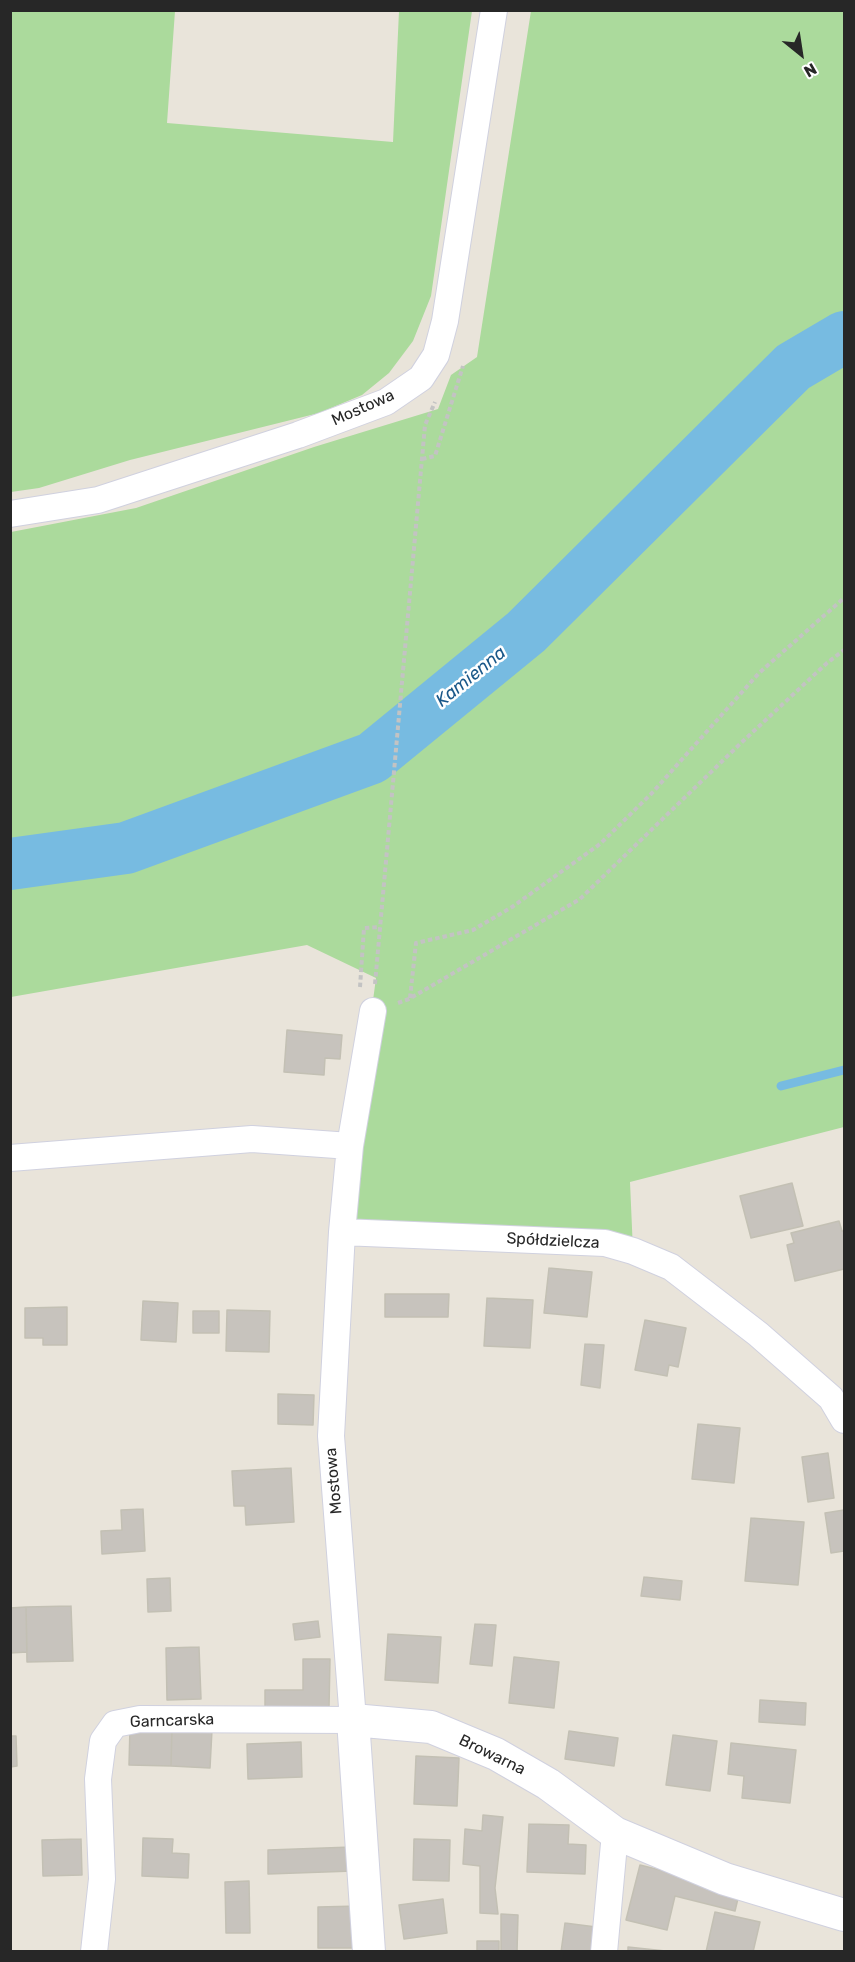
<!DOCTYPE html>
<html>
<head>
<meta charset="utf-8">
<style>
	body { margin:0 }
	#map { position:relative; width:855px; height:1962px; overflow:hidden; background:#e9e4da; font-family:Rubik,sans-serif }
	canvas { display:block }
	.frame { position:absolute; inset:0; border:12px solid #272727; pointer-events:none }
	.north { position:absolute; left:771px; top:24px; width:60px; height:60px; -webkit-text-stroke:4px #fff; paint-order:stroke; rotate:150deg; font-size:16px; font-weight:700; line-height:24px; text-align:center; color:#272727 }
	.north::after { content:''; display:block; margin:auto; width:21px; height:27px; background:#272727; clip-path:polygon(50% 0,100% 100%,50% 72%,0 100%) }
</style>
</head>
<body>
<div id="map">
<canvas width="855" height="1962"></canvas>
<div class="frame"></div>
<div class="north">N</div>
</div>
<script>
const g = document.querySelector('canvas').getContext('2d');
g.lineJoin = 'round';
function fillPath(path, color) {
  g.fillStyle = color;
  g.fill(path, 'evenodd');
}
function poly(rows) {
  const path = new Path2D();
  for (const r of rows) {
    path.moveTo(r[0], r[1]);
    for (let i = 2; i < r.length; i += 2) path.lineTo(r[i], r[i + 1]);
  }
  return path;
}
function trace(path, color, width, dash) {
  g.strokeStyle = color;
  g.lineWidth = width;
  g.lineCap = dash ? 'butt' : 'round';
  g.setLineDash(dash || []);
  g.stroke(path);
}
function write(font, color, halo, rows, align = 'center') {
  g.font = font + ' Rubik,sans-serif';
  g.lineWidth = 5;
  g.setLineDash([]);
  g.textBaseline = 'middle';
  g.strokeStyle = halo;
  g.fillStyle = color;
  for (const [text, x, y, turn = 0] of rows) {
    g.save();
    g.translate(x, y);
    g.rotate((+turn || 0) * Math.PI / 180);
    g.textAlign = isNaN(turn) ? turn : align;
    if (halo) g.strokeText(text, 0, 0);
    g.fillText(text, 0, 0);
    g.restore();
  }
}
const green = poly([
	[11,10,175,11,167,123,393,142,399,11,472,11,431,296,413,341,389,373,362,395,319,413,130,460,39,488,11,492],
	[531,11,844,11,844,1127,630,1182,633,1251,342,1232,376,978,307,945,11,997,11,532,136,508,314,447,438,409,451,375,477,357]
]);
const stream = poly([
	[781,1086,844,1070]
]);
const river = poly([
	[10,864,126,848,372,758,526,632,793,367,844,337]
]);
const building = poly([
	[287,1030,342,1035,340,1059,325,1058,324,1075,284,1072,287,1030],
	[792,1183,803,1226,751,1238,740,1196,792,1183],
	[839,1221,842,1231,844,1231,844,1269,795,1281,787,1245,794,1243,791,1233,839,1221],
	[549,1268,592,1272,587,1317,544,1313,549,1268],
	[385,1294,449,1294,448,1317,385,1317,385,1294],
	[487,1298,533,1300,530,1348,484,1346,487,1298],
	[143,1301,178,1303,176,1342,141,1340,143,1301],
	[67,1307,67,1345,43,1345,43,1338,25,1338,25,1308,67,1307],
	[227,1310,270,1311,269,1352,226,1351,227,1310],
	[193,1311,219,1311,219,1333,193,1333,193,1311],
	[645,1320,686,1328,678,1367,669,1365,667,1376,635,1370,645,1320],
	[585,1344,604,1345,600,1388,581,1385,585,1344],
	[278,1394,314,1395,313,1425,278,1424,278,1394],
	[698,1424,740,1428,734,1483,692,1479,698,1424],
	[828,1453,834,1498,808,1502,802,1457,828,1453],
	[291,1468,294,1522,246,1525,245,1506,234,1506,232,1471,291,1468],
	[143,1509,145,1551,102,1554,101,1531,122,1530,121,1510,143,1509],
	[844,1510,844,1551,831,1553,825,1513,844,1510],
	[751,1518,804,1522,798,1585,745,1581,751,1518],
	[644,1577,682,1581,680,1600,641,1596,644,1577],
	[170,1578,171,1611,148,1612,147,1579,170,1578],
	[71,1606,73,1661,27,1662,26,1607,71,1606],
	[26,1607,27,1652,10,1653,10,1608,26,1607],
	[318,1621,320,1637,295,1640,293,1624,318,1621],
	[475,1624,496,1625,492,1666,470,1664,475,1624],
	[388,1634,441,1637,438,1683,385,1680,388,1634],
	[199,1647,201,1699,167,1700,166,1648,199,1647],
	[514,1657,559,1662,554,1708,509,1703,514,1657],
	[303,1659,330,1659,329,1708,265,1708,265,1690,303,1690,303,1659],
	[760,1700,806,1703,805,1725,759,1722,760,1700],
	[130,1727,172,1729,171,1766,129,1765,130,1727],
	[172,1729,212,1730,210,1768,171,1766,172,1729],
	[569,1731,618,1738,614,1766,565,1759,569,1731],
	[673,1735,717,1741,710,1791,666,1785,673,1735],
	[10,1736,16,1736,17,1766,10,1767,10,1736],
	[301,1742,302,1777,248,1779,247,1744,301,1742],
	[731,1743,796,1750,790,1803,742,1798,744,1776,728,1774,731,1743],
	[416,1756,459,1758,457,1806,414,1804,416,1756],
	[483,1815,503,1817,495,1888,498,1914,480,1913,480,1866,463,1864,465,1829,482,1831,483,1815],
	[529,1824,569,1825,568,1844,586,1845,585,1874,527,1872,529,1824],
	[143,1838,173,1839,172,1853,189,1854,188,1878,142,1876,143,1838],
	[81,1839,82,1875,43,1876,42,1840,81,1839],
	[414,1839,450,1840,449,1881,413,1880,414,1839],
	[352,1847,353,1871,268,1874,268,1850,352,1847],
	[640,1865,740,1890,735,1911,675,1896,667,1930,626,1920,640,1865],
	[249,1881,250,1933,226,1933,225,1882,249,1881],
	[443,1899,447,1933,404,1939,399,1905,443,1899],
	[359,1906,360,1948,318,1948,318,1907,359,1906],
	[715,1912,760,1922,753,1952,706,1952,715,1912],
	[501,1914,518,1915,517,1952,501,1952,501,1914],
	[565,1923,596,1927,593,1952,561,1952,565,1923],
	[477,1941,499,1941,499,1952,477,1952,477,1941],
	[628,1947,675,1952,628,1952,628,1947]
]);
const path = poly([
	[422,459,435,456,463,366],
	[375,984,425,425,435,402],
	[360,987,364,928,379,927],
	[410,998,416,943,473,930,512,907,600,844,652,793,759,673,844,598],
	[398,1003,409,999,580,899,742,742,827,663,844,650]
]);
const minor = poly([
	[10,514,98,500,298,435,386,402,421,378,436,355,445,321,494,10],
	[10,1158,252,1139,350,1146],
	[342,1232,605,1243,633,1251,671,1267,758,1334,831,1398,844,1420],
	[94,1952,102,1879,98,1779,103,1741,115,1724,140,1719,353,1720,331,1436,342,1232,350,1146,373,1011],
	[604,1952,615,1833]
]);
const tertiary = poly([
	[369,1952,353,1720,431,1727,496,1754,548,1784,615,1833,725,1879,844,1915]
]);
const streetNames = [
	["Mostowa",363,408,-24],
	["Spółdzielcza",553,1241,3],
	["Mostowa",334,1481,-95],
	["Garncarska",172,1721,-2],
	["Browarna",492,1755,26]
];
const waterNames = [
	["Kamienna",471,677,-39]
];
fillPath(green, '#abda9c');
trace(stream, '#77bbe1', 9);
trace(river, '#77bbe1', 52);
fillPath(building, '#c7c3bd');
trace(building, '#c3c0b4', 1.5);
trace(minor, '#d0d1df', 28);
trace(tertiary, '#d0d1df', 34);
trace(path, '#c3c3c3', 4, [4.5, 3]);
trace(minor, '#fff', 26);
trace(tertiary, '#fff', 32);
write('16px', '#272727', '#fff', streetNames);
write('italic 18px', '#1a5889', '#fff', waterNames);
</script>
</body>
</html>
